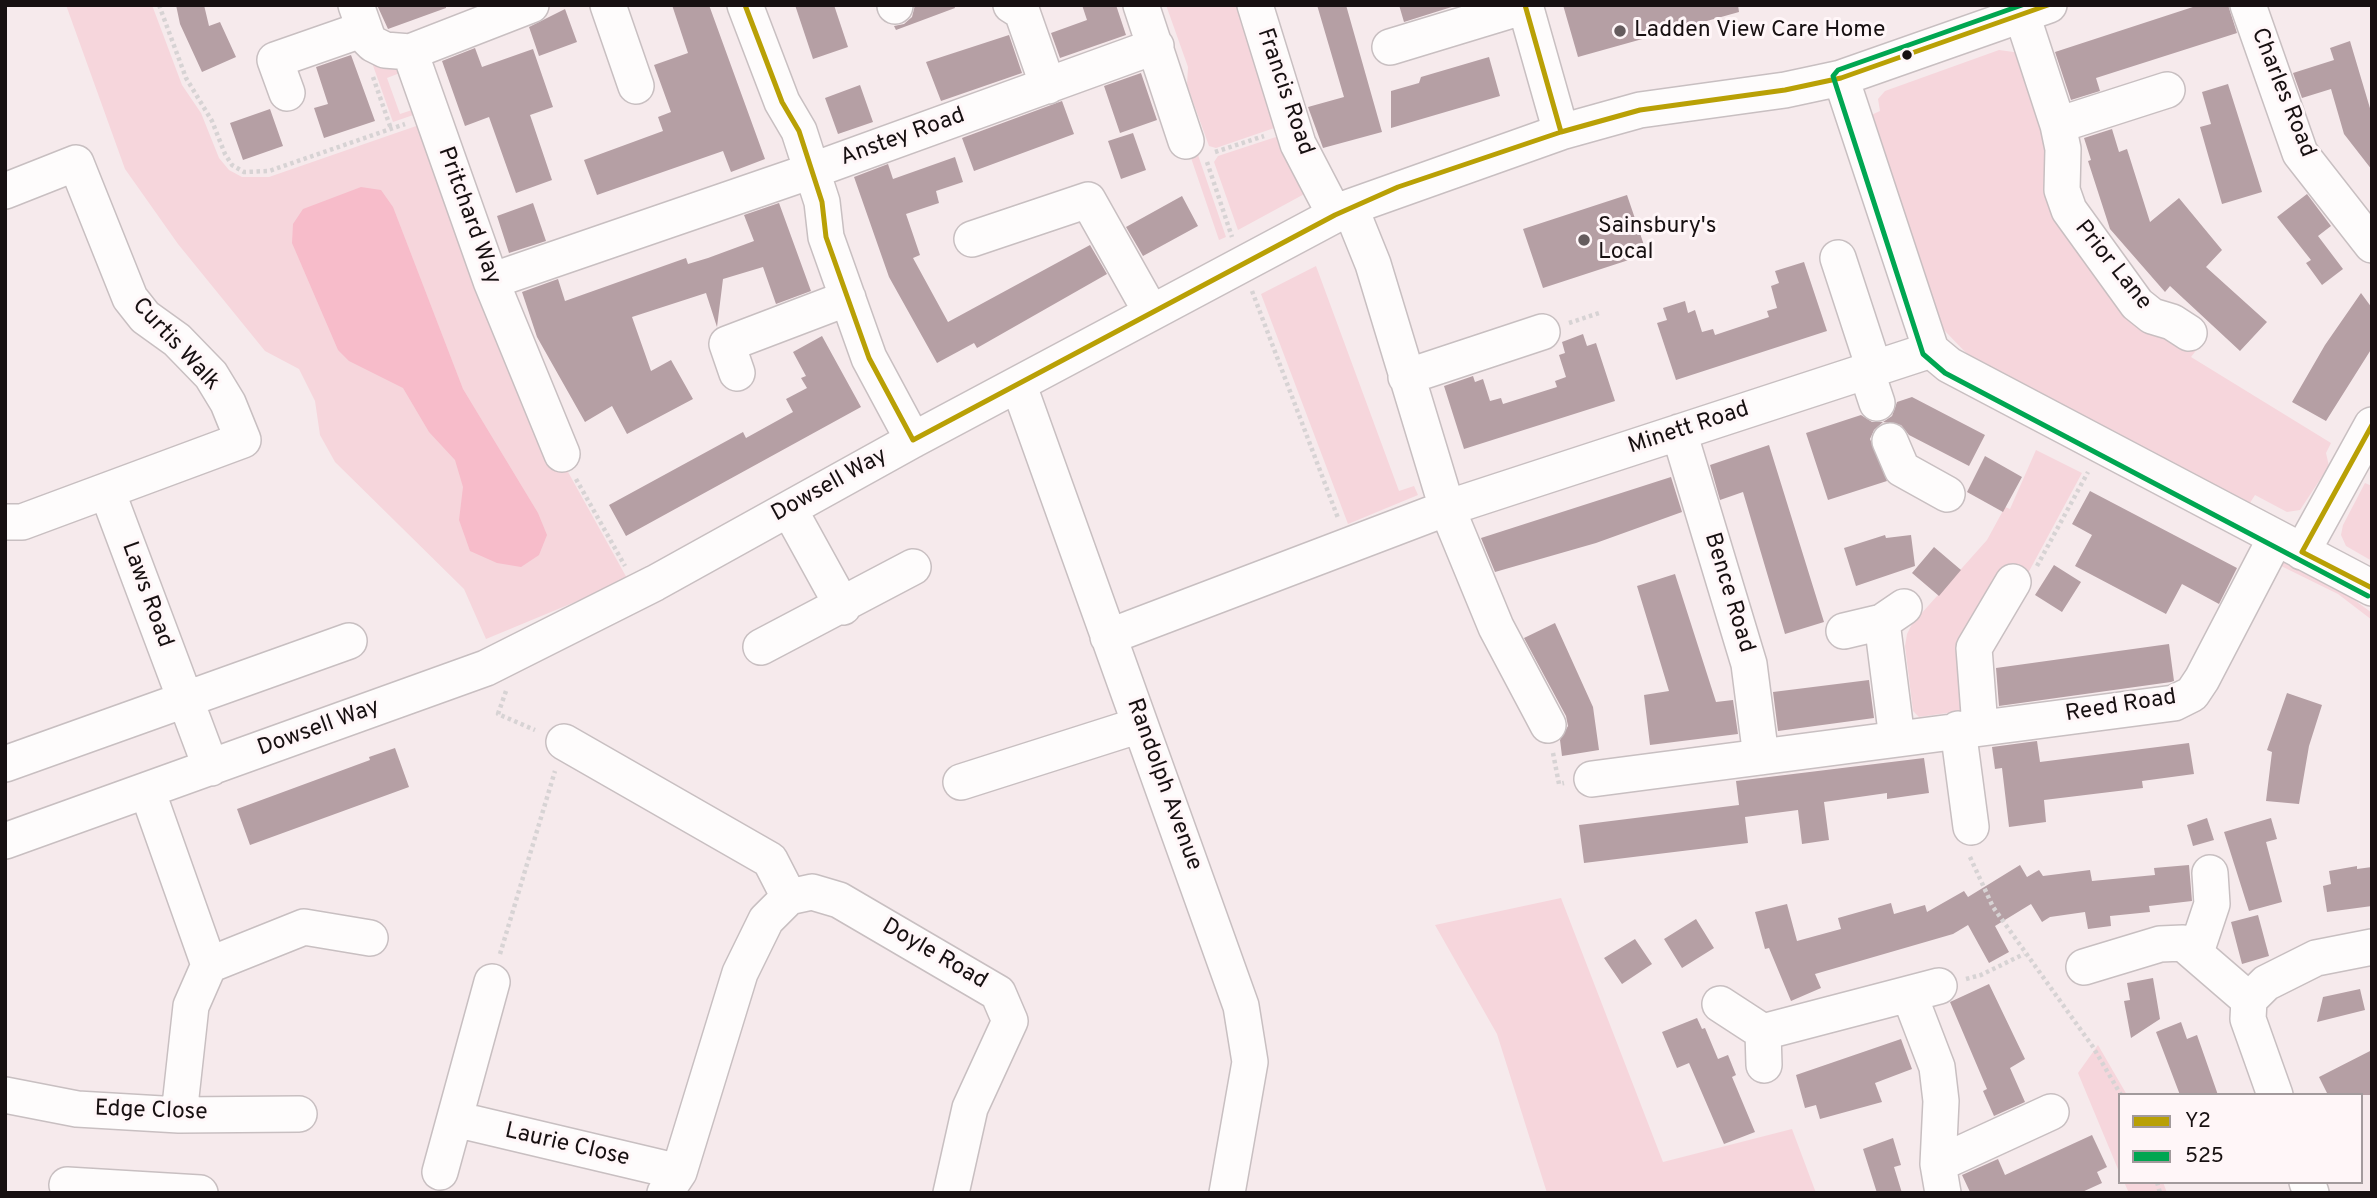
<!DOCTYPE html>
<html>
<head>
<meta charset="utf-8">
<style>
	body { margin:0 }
	#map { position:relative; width:2377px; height:1198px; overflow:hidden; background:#f6eaec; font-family:Overpass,sans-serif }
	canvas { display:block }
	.frame { position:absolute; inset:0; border:7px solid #171011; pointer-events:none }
	.legend { position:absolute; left:2118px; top:1093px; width:245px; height:91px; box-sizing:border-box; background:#fff6f8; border:2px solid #a29a9c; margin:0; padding:9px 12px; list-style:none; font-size:21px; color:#171011 }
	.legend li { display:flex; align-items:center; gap:14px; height:35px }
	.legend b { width:35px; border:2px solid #a29a9c }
</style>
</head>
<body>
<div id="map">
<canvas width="2377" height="1198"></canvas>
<div class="frame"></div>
<ul class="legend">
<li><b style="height:9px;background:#b9a005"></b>Y2</li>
<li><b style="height:9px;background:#00a651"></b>525</li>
</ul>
</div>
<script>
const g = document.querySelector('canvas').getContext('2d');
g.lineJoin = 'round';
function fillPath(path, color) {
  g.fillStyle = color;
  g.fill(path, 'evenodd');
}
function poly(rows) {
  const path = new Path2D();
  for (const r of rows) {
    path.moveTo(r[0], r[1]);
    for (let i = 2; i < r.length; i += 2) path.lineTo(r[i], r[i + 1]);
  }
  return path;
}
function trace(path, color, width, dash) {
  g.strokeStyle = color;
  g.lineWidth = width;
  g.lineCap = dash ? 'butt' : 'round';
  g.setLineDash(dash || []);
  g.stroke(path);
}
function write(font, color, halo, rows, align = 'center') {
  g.font = font + ' Overpass,sans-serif';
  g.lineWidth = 6;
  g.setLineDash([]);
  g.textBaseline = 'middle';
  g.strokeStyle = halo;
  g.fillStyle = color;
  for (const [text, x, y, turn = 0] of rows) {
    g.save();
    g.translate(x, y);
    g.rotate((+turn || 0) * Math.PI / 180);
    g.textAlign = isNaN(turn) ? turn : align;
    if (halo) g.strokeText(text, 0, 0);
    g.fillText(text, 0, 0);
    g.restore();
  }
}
const green = poly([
	[66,5,152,5,182,85,201,113,219,158,229,170,242,177,269,177,422,124,507,362,628,580,486,639,464,589,335,462,320,435,315,401,299,369,265,351,178,244,125,169],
	[1166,5,1246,5,1283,125,1216,148,1209,146,1187,85,1188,67],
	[1999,50,2021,53,2053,145,2054,180,2180,335,2198,348,2191,357,2331,443,2326,453,2329,466,2300,510,2287,512,2255,495,2248,506,1971,358,1943,329,1935,316,1869,116,1880,111,1878,99,1885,91],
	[370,57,405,71,387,78,400,114,418,108,419,113,393,122],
	[1285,134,1308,192,1238,230,1214,162,1218,156],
	[1197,152,1226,237,1219,240,1190,155],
	[1316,266,1399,491,1414,486,1418,495,1348,524,1261,294],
	[2036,450,2082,473,2026,577,2012,569,1968,710,1919,717,1913,711,1905,646,1907,634,1912,624,1987,540,2005,507,2010,509],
	[2365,483,2372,486,2372,561,2346,546,2341,535,2343,525],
	[2279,560,2341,590,2372,613,2372,620,2338,594,2275,563],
	[1561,898,1663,1162,1792,1129,1816,1193,1547,1193,1497,1034,1435,925],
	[2098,1045,2127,1095,2120,1095,2120,1174,2078,1073],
	[2124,1182,2163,1182,2167,1193,2129,1193]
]);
const water = poly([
	[361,187,381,190,393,207,463,389,538,513,547,535,539,555,521,567,497,563,470,551,459,520,463,487,455,460,429,432,403,388,349,361,338,350,292,243,293,224,303,209]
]);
const building = poly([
	[176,5,204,5,209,26,220,22,236,57,202,72,180,24],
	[377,5,446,5,446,8,388,29],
	[672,5,709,5,765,159,731,172,723,151,597,195,584,160,663,131,658,117,671,112,654,65,688,53],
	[795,5,834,5,848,47,813,59],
	[915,5,954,5,955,8,896,30,894,26,904,24,912,17],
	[1082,5,1116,5,1126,35,1060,58,1051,33,1087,20],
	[1317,5,1346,5,1382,132,1323,148,1308,107,1344,97],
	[1399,5,1458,5,1404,22],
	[1563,5,1738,5,1739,12,1578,57],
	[2199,5,2228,5,2237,33,2096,78,2100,91,2071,100,2055,52],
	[565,9,577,42,539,56,529,27],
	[1009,35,1022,73,941,101,926,62],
	[2350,41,2372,115,2372,170,2344,134,2331,89,2302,98,2293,73,2334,60,2330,48],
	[475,48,482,67,533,49,553,107,530,115,552,180,516,193,489,117,465,126,442,61],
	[351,55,375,121,324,138,314,108,328,104,316,67],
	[1489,57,1500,96,1391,128,1391,91,1419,83,1421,77],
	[1141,73,1157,120,1120,133,1104,86],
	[2228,84,2262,192,2222,204,2200,127,2211,124,2202,92],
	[860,85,873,122,838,134,825,98],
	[1062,101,1074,134,974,171,962,138],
	[270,109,283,146,243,160,230,123],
	[2112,129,2119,152,2127,149,2150,222,2179,198,2222,250,2206,267,2267,322,2240,351,2170,286,2165,292,2110,229,2088,161,2091,160,2084,138],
	[1133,133,1146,170,1121,179,1108,141],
	[955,157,963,182,936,191,939,203,906,214,920,255,913,258,948,322,1090,245,1107,274,977,348,974,343,937,363,889,277,854,177,888,164,893,179],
	[2307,194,2331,226,2318,236,2343,269,2322,285,2306,263,2311,260,2277,217],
	[1627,195,1647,254,1543,288,1523,229],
	[1182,196,1198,226,1143,256,1126,227],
	[533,203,546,241,509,253,497,216],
	[779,203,811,291,776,304,763,267,723,279,717,327,706,293,632,317,651,371,671,360,693,399,627,434,612,406,585,422,537,337,522,292,558,279,565,301,686,258,688,264,708,258,754,241,744,215],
	[1804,262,1827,331,1676,380,1657,323,1667,320,1663,308,1685,301,1688,313,1695,310,1702,332,1713,329,1715,335,1769,317,1767,311,1777,308,1771,286,1779,283,1775,271],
	[2361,293,2372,308,2372,348,2326,421,2292,402,2325,345],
	[1583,334,1587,346,1596,343,1615,401,1464,449,1444,386,1473,376,1475,382,1483,379,1490,401,1501,398,1503,404,1557,387,1555,381,1566,377,1559,355,1565,353,1562,342],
	[822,336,861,407,626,536,609,505,743,432,746,438,793,412,786,399,807,388,801,378,806,376,793,352],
	[1912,397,1985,435,1969,466,1909,435,1901,425,1883,422,1874,430,1870,439,1887,481,1828,500,1806,433,1861,415,1872,422,1883,422,1892,416,1897,402],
	[1769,445,1824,622,1785,634,1743,492,1720,500,1710,465],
	[1985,456,2022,477,2003,512,1967,492],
	[1671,477,1682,512,1596,543,1495,572,1481,538],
	[2090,491,2237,568,2219,604,2182,584,2166,614,2075,566,2092,535,2072,524],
	[1885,535,1886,538,1911,535,1915,566,1856,586,1844,548],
	[1934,547,1961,570,1939,596,1912,573],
	[2054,565,2081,582,2062,612,2035,595],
	[1675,574,1716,702,1733,700,1738,734,1650,745,1644,695,1669,691,1637,586],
	[1555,623,1593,707,1599,750,1562,756,1560,740,1568,726,1566,716,1524,638],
	[2169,644,2174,681,2171,682,1999,706,1996,668],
	[1869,680,1874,718,1778,731,1773,692],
	[2287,693,2322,705,2309,746,2299,804,2266,801,2272,752,2267,750],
	[2037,741,2040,762,2189,743,2194,774,2142,781,2143,788,2044,800,2046,822,2009,827,2002,768,1995,769,1992,747],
	[395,748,409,787,250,845,237,809,370,760,369,757],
	[1924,758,1929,793,1887,799,1887,793,1824,802,1829,840,1802,844,1798,810,1745,817,1748,843,1584,863,1579,825,1739,805,1736,781],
	[2207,818,2214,840,2193,846,2187,825],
	[2271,818,2277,839,2266,842,2282,902,2249,911,2224,832],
	[2020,865,2027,877,2039,870,2043,876,2090,870,2092,881,2155,875,2154,868,2189,865,2192,901,2149,906,2150,912,2110,916,2111,926,2088,929,2085,912,2050,917,2042,922,2031,904,1995,926,2009,952,1989,963,1968,925,1953,934,1815,974,1821,988,1791,1001,1769,948,1765,949,1755,912,1787,904,1797,941,1841,929,1838,918,1891,903,1894,914,1925,905,1927,912,1964,891,1968,897],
	[2357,866,2357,869,2372,867,2372,906,2327,912,2323,886,2331,884,2329,871],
	[2258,915,2269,956,2242,964,2231,922],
	[1696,919,1714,948,1682,968,1664,939],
	[1635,939,1652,964,1622,984,1604,958],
	[2153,978,2160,1019,2131,1038,2124,1001,2130,1000,2127,983],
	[1989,984,2025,1059,2010,1068,2025,1102,1994,1116,1983,1091,1987,1089,1950,1002],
	[2360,989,2365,1010,2317,1022,2323,997],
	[1697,1018,1702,1029,1705,1028,1718,1059,1728,1055,1736,1075,1732,1077,1755,1132,1724,1144,1689,1063,1677,1068,1662,1032],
	[2181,1022,2187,1039,2197,1035,2218,1095,2180,1095,2156,1032],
	[1901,1039,1912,1069,1875,1083,1882,1102,1820,1119,1816,1105,1805,1108,1796,1075],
	[2372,1050,2372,1095,2328,1095,2319,1077],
	[2092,1135,2107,1167,2097,1172,2102,1183,2080,1193,1967,1193,1970,1192,1962,1175,1998,1159,2005,1175],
	[1893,1138,1901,1165,1894,1167,1902,1193,1877,1193,1863,1149]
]);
const path = poly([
	[159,5,186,78,212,121,225,154,232,165,244,172,269,171,405,124],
	[373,77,391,129],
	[1215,152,1264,136],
	[1207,162,1232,237],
	[1252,291,1338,518],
	[1569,323,1602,312],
	[576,479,625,566],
	[2037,566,2088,472],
	[506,691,498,714,535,730],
	[1553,753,1559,784,1564,783],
	[1970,857,1993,907,2093,1047,2121,1095],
	[500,954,555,771],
	[1966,979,1981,975,2024,954],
	[2157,1182,2160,1193]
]);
const minor = poly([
	[356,5,368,39,373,44,385,50,410,52,491,281,562,454],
	[608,5,636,86],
	[745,5,782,102,799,131,822,202,826,237,869,358,913,440],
	[895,5,895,6],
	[1011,5,1022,12,1048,86],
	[1141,5,1186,141],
	[1255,5,1298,144,1335,215],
	[1525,5,1561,132],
	[2248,5,2300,153,2372,245],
	[2022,15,2058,125,2063,149,2062,190,2069,210,2137,304,2152,316,2172,322,2189,333],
	[1390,47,1525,6],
	[410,52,531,5],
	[1841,78,1931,350,1949,365,2372,588],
	[287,93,275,60,364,29],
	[2058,125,2167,90],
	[5,191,76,163,130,298,145,317,177,340,211,375,228,403,243,440,22,522,5,522],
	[1350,207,1373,264,1447,508,1496,627,1548,725],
	[972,239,1088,200,1151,312],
	[1838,258,1874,368],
	[491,281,811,171,1156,46],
	[1866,370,1877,403],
	[737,373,727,344,848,298],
	[1406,377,1542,332],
	[1019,386,1241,1006,1250,1062,1227,1193],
	[1679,432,1749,664,1761,757],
	[1890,441,1902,469,1947,494],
	[107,491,211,768],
	[789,509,843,607],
	[2302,552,2372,425],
	[1882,622,1897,739],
	[1844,631,1882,622,1904,607],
	[1108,637,1447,508,1931,350],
	[761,647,913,567],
	[1980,727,1974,648,2013,582],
	[1958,729,1971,827],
	[564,742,770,860,789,897],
	[5,764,349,641],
	[1592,779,2174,703,2192,694,2202,679,2275,539],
	[961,782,1140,725],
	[147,790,209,965,191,1006,179,1115],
	[5,841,486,668,655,583,913,440,1350,207,1561,132,1640,110,1785,90,1841,78,2049,5],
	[2196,952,2212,904,2210,873],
	[209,965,304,927,370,938],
	[2084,967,2160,944,2183,943,2249,1000],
	[1909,994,1937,1067,1941,1101,1938,1164,1943,1193],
	[1720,1004,1763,1032,1764,1065],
	[1763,1032,1939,986],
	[5,1095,77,1109,179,1115,299,1114],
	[2275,1095,2248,1019,2249,1000,2266,983,2316,958,2372,947],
	[455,1119,679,1172],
	[1938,1164,2051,1112],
	[440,1172,492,982],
	[2307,1182,2311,1193],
	[67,1185,200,1193],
	[665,1193,679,1172,740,973,766,920,789,897,812,892,839,900,998,993,1010,1021,970,1108,951,1193]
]);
const bus1 = poly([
	[745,5,782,102,799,131,822,202,826,237,869,358,913,440,1335,215,1398,187,1561,132,1640,110,1785,90,1841,78,2048,5],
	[1525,5,1561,132],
	[2302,552,2372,425],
	[2302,552,2372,588]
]);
const bus2 = poly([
	[2022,5,1838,70,1833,76,1923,354,1945,373,2368,596]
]);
const markers = [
	[1620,31,7,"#655c5e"],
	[1907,55,6,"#171011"],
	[1584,240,7,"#655c5e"]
];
const poiNames = [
	["Ladden View Care Home",1634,31],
	["Sainsbury's",1598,227],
	["Local",1598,253]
];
const streetNames = [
	["Francis Road",1284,92,71],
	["Charles Road",2282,93,68],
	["Anstey Road",903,138,-20],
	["Pritchard Way",468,216,70],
	["Prior Lane",2112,266,51],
	["Curtis Walk",175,345,47],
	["Minett Road",1689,429,-18],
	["Dowsell Way",830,486,-29],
	["Bence Road",1728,593,73],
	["Laws Road",146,595,70],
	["Reed Road",2121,707,-9],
	["Dowsell Way",319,729,-20],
	["Randolph Avenue",1163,785,70],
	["Doyle Road",934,955,30],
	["Edge Close",151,1112,2],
	["Laurie Close",567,1146,13]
];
fillPath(green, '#f6d6dc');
fillPath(water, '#f7bcca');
fillPath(building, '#b59fa4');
trace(minor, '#c8bfc1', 38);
trace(path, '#d7d3d4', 4.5, [3.5, 3.5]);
trace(minor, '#fefcfc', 35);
trace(bus1, '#b9a005', 5);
trace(bus2, '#00a651', 5);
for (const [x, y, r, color] of markers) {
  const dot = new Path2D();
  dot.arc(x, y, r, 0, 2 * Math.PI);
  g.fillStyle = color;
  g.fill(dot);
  trace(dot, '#fff6f8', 2.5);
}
write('23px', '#171011', '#fff6f8', poiNames, 'left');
write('23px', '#171011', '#fff6f8', streetNames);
</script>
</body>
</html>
